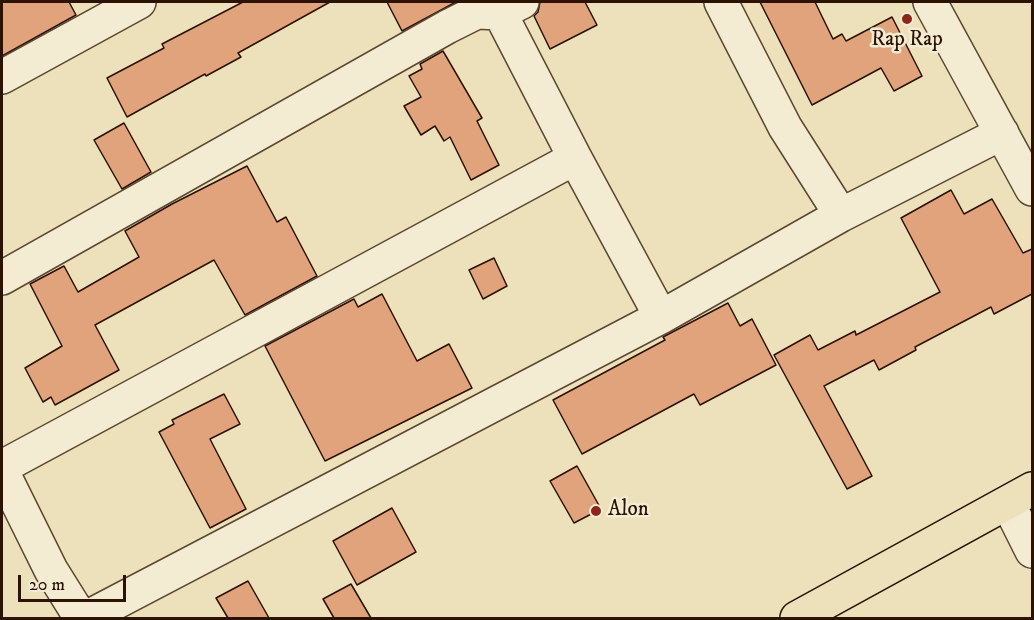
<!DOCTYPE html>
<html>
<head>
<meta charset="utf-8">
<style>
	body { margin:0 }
	#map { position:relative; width:1034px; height:620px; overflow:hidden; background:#ede1bc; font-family:"IM FELL DW Pica",serif }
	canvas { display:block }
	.frame { position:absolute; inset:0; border:3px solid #2c1200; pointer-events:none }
	.scale { position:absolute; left:18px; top:575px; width:108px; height:27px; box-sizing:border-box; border:3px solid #2c1200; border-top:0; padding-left:8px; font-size:18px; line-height:21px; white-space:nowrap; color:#2c1200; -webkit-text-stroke:4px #f3ecd3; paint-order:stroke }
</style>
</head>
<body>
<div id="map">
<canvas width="1034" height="620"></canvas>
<div class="frame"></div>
<div class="scale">20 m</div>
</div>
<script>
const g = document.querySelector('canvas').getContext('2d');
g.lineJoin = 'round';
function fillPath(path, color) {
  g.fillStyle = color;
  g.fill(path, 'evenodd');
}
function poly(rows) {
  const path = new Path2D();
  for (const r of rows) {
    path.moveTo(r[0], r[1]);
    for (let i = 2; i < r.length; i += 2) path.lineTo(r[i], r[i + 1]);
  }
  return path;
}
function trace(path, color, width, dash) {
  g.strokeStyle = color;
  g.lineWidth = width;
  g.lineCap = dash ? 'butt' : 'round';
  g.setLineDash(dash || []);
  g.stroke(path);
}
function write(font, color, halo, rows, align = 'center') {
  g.font = font + ' "IM FELL DW Pica",serif';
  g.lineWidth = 5;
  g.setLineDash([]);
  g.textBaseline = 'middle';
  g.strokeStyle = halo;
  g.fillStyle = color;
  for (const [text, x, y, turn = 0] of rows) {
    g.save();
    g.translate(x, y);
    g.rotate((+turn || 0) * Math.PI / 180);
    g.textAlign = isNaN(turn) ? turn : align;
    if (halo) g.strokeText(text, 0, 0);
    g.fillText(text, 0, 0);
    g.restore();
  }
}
const building = poly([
	[2,2,69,2,76,15,2,56,2,2],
	[243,2,330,2,238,53,241,57,206,76,205,74,127,117,107,78,164,48,162,44,243,2],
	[387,2,456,2,402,31,387,2],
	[540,2,585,2,597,25,550,49,534,16,538,12,540,2],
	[760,2,815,2,833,39,842,34,846,41,892,17,922,76,894,91,881,68,812,105,760,2],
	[443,51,482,118,477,121,499,165,471,180,450,137,444,141,435,126,421,135,404,106,421,97,409,76,422,69,420,64,443,51],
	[124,123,151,172,122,189,94,140,124,123],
	[247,166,277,222,286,217,317,276,245,315,214,260,95,325,119,370,55,405,51,397,43,402,25,368,62,346,30,284,64,266,78,292,139,257,125,231,172,204,247,166],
	[951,190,964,214,992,199,1023,253,1032,249,1032,294,994,314,991,307,915,347,916,350,879,370,874,360,824,386,872,476,847,489,774,355,810,335,818,350,855,331,856,335,940,292,901,218,951,190],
	[494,258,507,286,483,299,469,270,494,258],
	[382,294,417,361,449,344,472,388,325,461,265,346,354,299,358,307,382,294],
	[728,303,740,326,752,319,776,365,700,405,694,394,582,454,553,400,665,340,663,337,728,303],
	[224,394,240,424,210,439,246,509,210,528,159,432,174,424,172,420,224,394],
	[577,466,601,509,574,523,550,481,577,466],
	[392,508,416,552,357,585,333,541,392,508],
	[248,581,269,618,228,618,216,598,248,581],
	[351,584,371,618,334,618,323,599,351,584]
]);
const minor = poly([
	[721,2,785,127,841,215],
	[930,2,1032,189],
	[500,13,575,158,661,317],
	[2,77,139,2],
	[2,278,447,27,477,12,500,13,522,2],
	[2,467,575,158],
	[2,471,51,570,81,618],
	[1008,503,1032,551],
	[86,618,661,317,841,215,1002,133]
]);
const highway = poly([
	[797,618,1032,489]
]);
const markers = [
	[907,19,6,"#8f2418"],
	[596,511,6,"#8f2418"]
];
const poiNames = [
	["Rap Rap",907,41],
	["Alon",608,511,"left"]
];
fillPath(building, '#e1a37c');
trace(building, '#2c1200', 1.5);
trace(minor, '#5c462f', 36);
trace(highway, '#2c1200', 36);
trace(minor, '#f3ecd3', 33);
trace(highway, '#ede1bc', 33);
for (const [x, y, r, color] of markers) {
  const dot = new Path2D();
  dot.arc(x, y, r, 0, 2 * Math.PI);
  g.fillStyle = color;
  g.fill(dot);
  trace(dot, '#f3ecd3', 2);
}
write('21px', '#2c1200', '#f3ecd3', poiNames);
</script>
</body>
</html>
